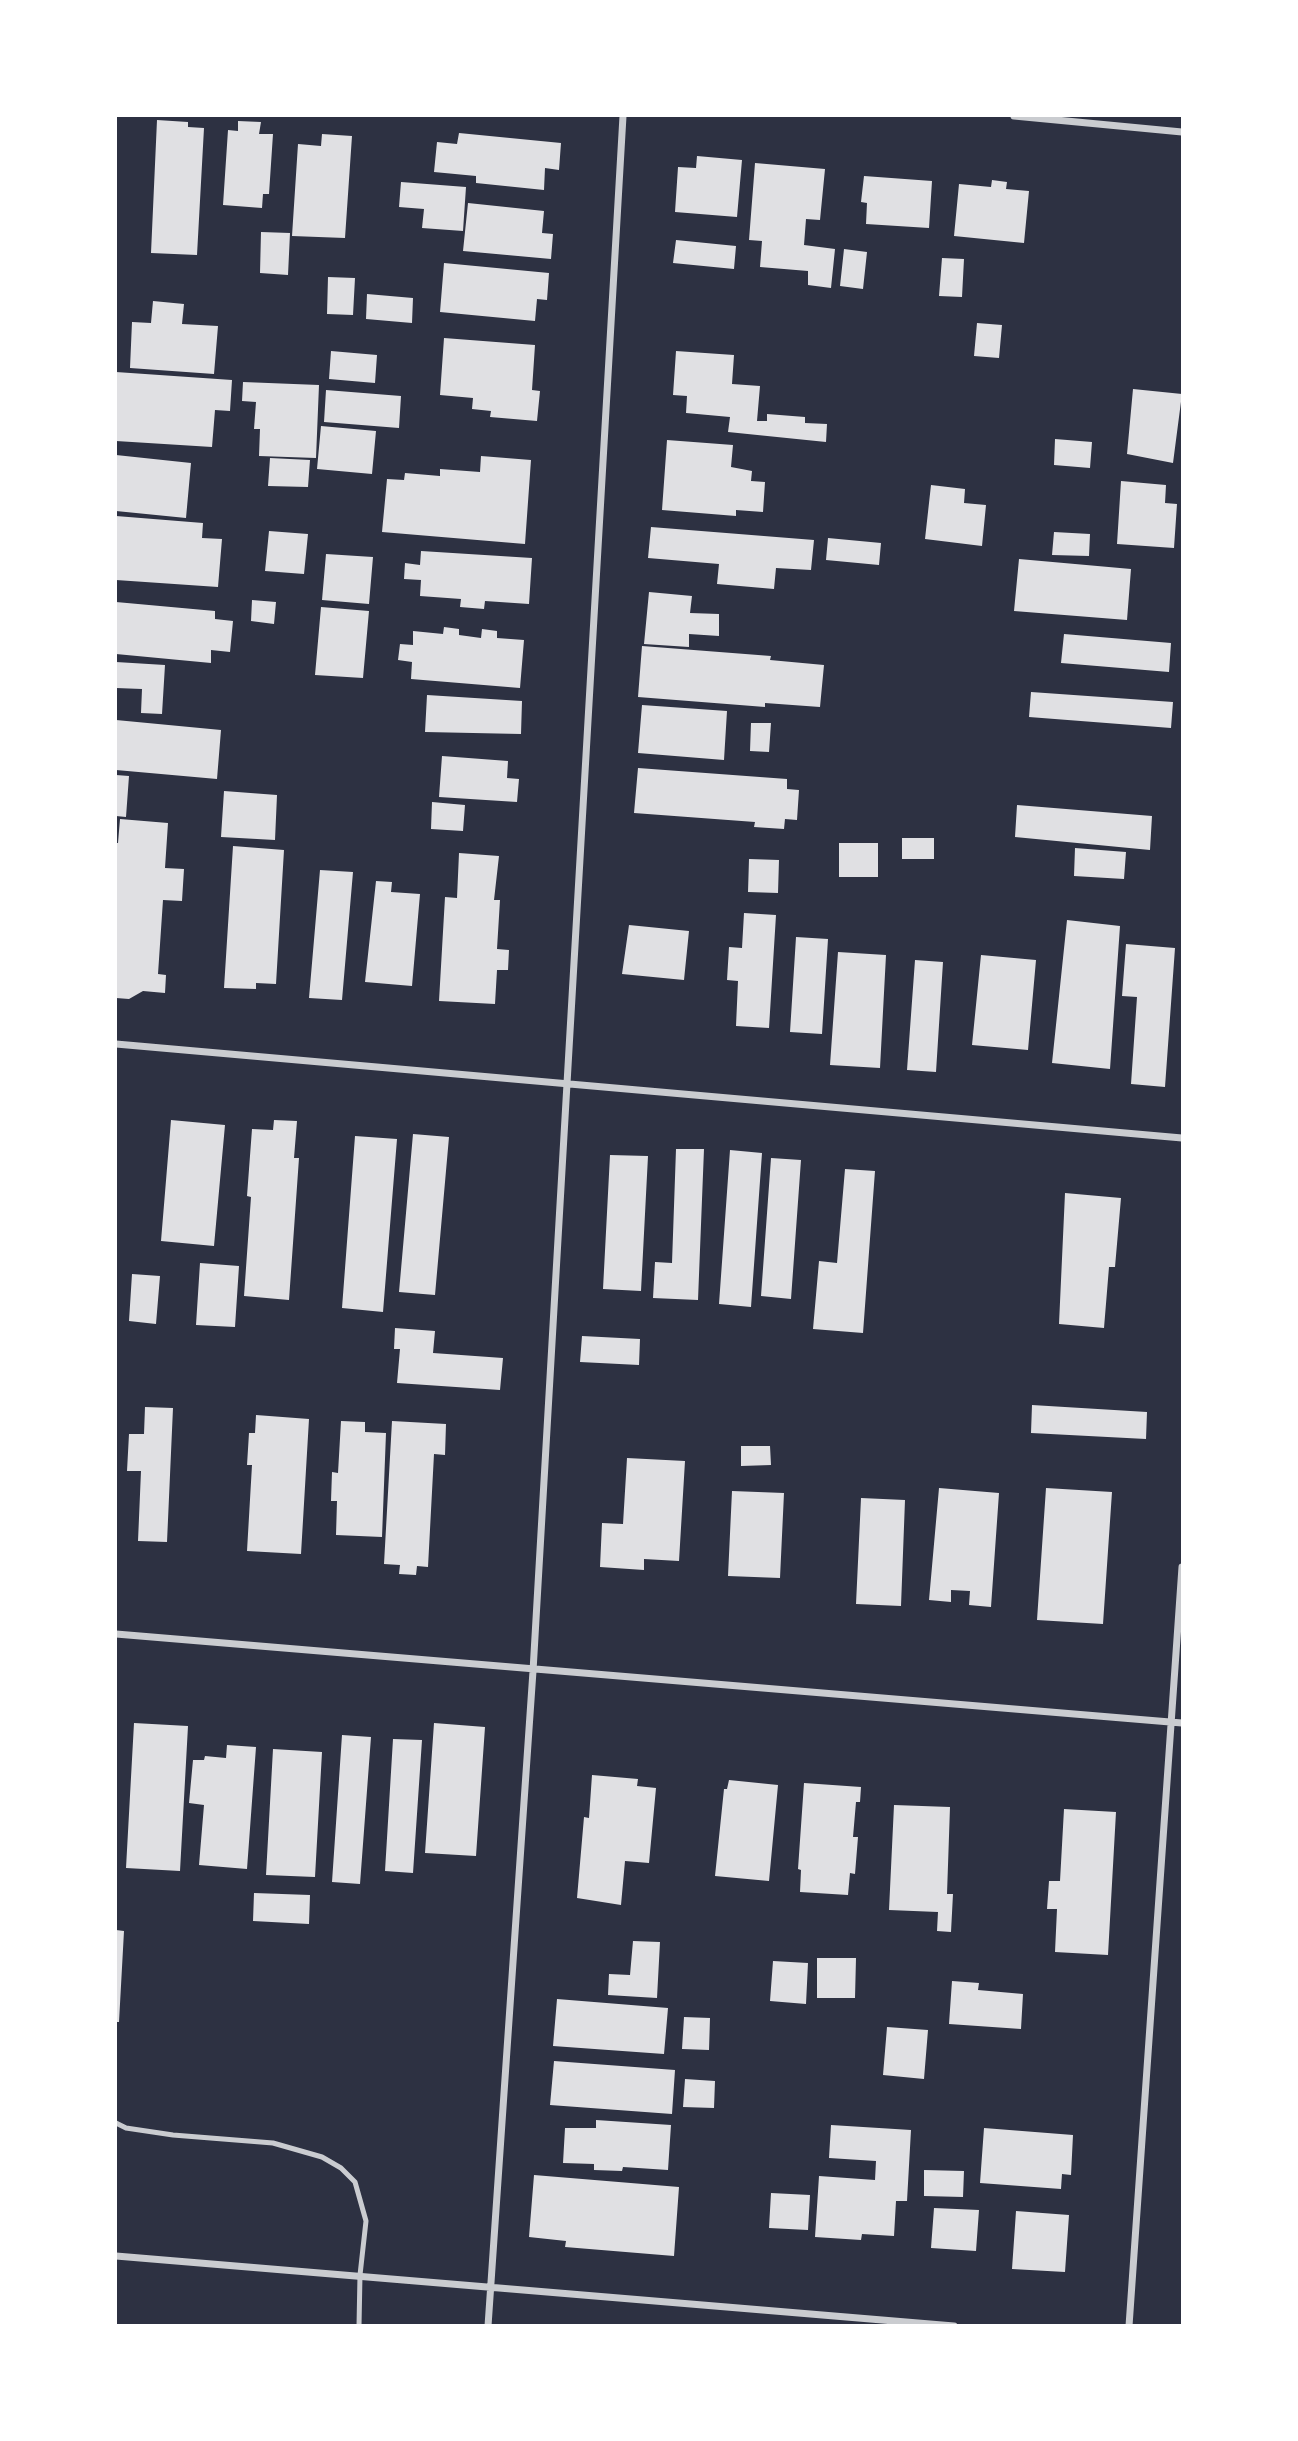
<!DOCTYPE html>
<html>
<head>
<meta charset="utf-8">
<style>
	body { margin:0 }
	#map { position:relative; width:1298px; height:2441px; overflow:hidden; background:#2d3142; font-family:"Nunito Sans",sans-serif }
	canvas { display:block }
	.frame { position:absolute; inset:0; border:117px solid #fff; pointer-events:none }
</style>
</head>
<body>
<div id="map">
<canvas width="1298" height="2441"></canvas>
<div class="frame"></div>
</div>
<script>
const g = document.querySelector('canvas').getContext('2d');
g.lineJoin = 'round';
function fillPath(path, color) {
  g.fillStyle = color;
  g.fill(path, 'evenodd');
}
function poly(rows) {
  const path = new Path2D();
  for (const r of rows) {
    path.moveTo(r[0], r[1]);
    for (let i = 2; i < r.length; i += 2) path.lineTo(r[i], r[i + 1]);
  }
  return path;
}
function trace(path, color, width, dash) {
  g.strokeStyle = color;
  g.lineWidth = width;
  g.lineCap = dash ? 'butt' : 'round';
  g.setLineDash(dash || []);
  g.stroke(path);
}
const building = poly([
	[157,120,188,122,188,127,204,128,197,255,151,253],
	[238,121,261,122,259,134,273,134,269,194,263,194,262,208,223,205,228,130,238,131],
	[459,133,561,143,559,170,545,168,544,190,476,183,476,176,434,172,437,142,457,144],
	[322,134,352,136,345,238,292,236,298,144,321,146],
	[697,156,742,160,737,217,675,212,678,167,696,168],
	[755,163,825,169,820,220,806,219,804,245,835,249,831,288,808,285,808,271,760,267,762,241,749,240],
	[864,176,932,181,929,228,866,224,867,203,861,202],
	[992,180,1007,182,1006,189,1029,191,1024,243,954,236,959,184,991,187],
	[401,182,466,187,463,231,422,228,424,209,399,207],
	[468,203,544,211,542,233,553,234,551,259,463,251],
	[261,232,290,233,288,275,260,273],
	[676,240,736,246,734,269,673,263],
	[844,249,867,252,863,289,840,286],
	[942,258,964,259,962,297,939,296],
	[444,263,549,273,547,300,537,299,535,321,440,312],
	[328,277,355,278,353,315,327,314],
	[367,294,413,298,412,323,366,319],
	[153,301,184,304,182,324,218,326,214,374,130,368,132,322,151,323],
	[977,323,1002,325,999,358,974,356],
	[444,338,535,345,532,390,540,391,537,421,490,417,491,411,472,409,473,398,440,395],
	[331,351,377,355,375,383,329,379],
	[676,351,734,355,732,384,760,386,757,421,767,421,767,414,805,417,805,423,827,424,826,442,728,432,730,417,686,413,687,396,673,395],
	[116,372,232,380,230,411,215,410,212,447,116,441],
	[243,382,319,385,316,458,259,456,260,429,254,429,256,402,242,401],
	[1133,389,1182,394,1173,463,1127,454],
	[326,390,401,396,399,428,324,422],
	[321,426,376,431,372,474,317,469],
	[1055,439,1092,442,1090,468,1054,465],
	[667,440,733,445,731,467,752,471,751,481,765,482,763,512,736,510,736,516,662,510],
	[116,455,191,463,186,518,116,511],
	[481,456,531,460,525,544,382,532,387,479,404,480,405,473,440,476,440,469,480,472],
	[270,458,310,460,308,487,268,486],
	[1121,481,1166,485,1165,503,1177,504,1174,548,1117,544],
	[931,485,965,489,964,503,986,505,982,546,925,539],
	[116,516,203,523,202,538,222,539,218,587,116,580],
	[651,527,814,540,811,570,776,568,774,589,717,584,719,564,648,558],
	[269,531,308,534,304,574,265,571],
	[1054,532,1090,534,1089,556,1052,555],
	[828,538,881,543,879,565,826,560],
	[421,551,532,558,529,604,485,601,484,609,460,607,461,599,420,596,421,580,404,579,405,563,420,565],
	[326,554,373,557,369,604,322,600],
	[1019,559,1131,569,1127,620,1014,611],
	[649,592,692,596,690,613,719,614,719,636,689,634,689,647,644,644],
	[252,600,276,602,274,624,251,621],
	[116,602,215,611,215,619,233,621,230,652,211,650,211,663,116,654],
	[321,607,369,611,363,678,315,675],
	[444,627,459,629,459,635,481,638,482,629,497,631,497,638,524,640,520,688,411,679,412,662,398,660,400,644,413,645,413,631,443,634],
	[1064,634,1171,643,1169,672,1061,663],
	[642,646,771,656,770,660,824,665,820,707,765,703,765,707,638,697],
	[116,662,165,665,162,714,141,713,142,689,116,688],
	[1031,692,1173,702,1171,728,1029,717],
	[427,695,522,701,521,734,425,732],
	[642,705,727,711,724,760,638,753],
	[116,720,221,730,217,779,116,770],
	[751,723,771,723,769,752,750,751],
	[442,756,508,761,507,778,519,779,517,802,439,797],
	[638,768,787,779,787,789,799,790,797,820,785,819,784,829,754,827,755,822,634,813],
	[116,775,129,776,126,817,116,816],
	[224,791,277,795,275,840,221,837],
	[432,802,465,805,463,831,431,829],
	[1017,805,1152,816,1150,850,1015,837],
	[120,819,168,823,165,868,184,869,182,901,163,900,158,974,166,975,165,993,143,991,129,999,116,998,116,843,118,843],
	[902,838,934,838,934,859,902,859],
	[839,843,878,843,878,877,839,877],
	[233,846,284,850,276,984,256,983,256,989,224,988],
	[1075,848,1126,852,1124,879,1074,876],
	[459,853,499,856,494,900,500,900,497,949,509,950,508,970,497,970,495,1004,439,1001,445,897,457,898],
	[749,859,779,860,778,893,748,892],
	[320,870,353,872,342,1000,309,998],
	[376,881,392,882,391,892,420,894,412,986,365,982],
	[744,913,776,915,769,1028,736,1026,738,981,727,980,729,947,742,948],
	[1067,920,1120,926,1110,1069,1052,1063],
	[629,925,689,931,684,980,622,974],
	[796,937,828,939,822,1034,790,1032],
	[1126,944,1175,948,1165,1087,1131,1084,1137,997,1122,996],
	[838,952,886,955,880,1068,830,1065],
	[981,955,1036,960,1028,1050,972,1045],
	[915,960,943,962,936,1072,907,1070],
	[171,1120,225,1125,214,1246,161,1241],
	[274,1120,297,1121,294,1158,299,1158,289,1300,244,1296,251,1197,247,1196,252,1129,273,1130],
	[413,1134,449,1137,435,1295,399,1292],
	[355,1136,397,1139,383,1312,342,1308],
	[676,1149,704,1149,698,1300,653,1298,655,1262,672,1263],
	[730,1150,762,1153,751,1307,719,1304],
	[610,1155,648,1156,641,1291,603,1289],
	[771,1158,801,1160,791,1299,761,1296],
	[845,1169,875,1171,863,1333,813,1329,819,1261,837,1263],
	[1065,1193,1121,1198,1115,1267,1109,1267,1104,1328,1059,1324],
	[200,1263,239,1266,235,1327,196,1325],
	[132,1274,160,1276,156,1324,129,1321],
	[395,1328,435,1331,433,1353,503,1358,500,1390,397,1383,400,1349,394,1349],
	[582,1336,640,1339,639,1365,580,1362],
	[1032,1405,1147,1412,1146,1439,1031,1433],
	[145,1407,173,1408,167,1542,138,1541,141,1471,127,1471,129,1434,144,1434],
	[256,1415,309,1419,301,1554,247,1551,252,1465,247,1465,249,1433,255,1433],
	[341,1421,365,1422,365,1432,386,1433,382,1537,336,1535,337,1501,331,1501,332,1472,338,1473],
	[392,1421,446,1424,445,1455,434,1454,428,1567,417,1566,416,1575,399,1574,400,1565,384,1564],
	[741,1446,770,1446,771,1465,741,1466],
	[627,1458,685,1461,679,1561,644,1559,644,1570,600,1567,602,1523,623,1524],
	[939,1488,999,1493,991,1607,969,1605,970,1591,951,1590,951,1602,929,1600],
	[1046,1488,1112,1492,1103,1624,1037,1620],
	[732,1491,784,1493,780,1578,728,1576],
	[861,1498,905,1500,901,1606,856,1604],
	[134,1723,188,1726,180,1871,126,1868],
	[434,1723,485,1727,476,1856,425,1853],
	[342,1735,371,1737,360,1884,332,1882],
	[393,1739,422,1740,413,1873,385,1871],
	[227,1745,256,1747,247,1869,199,1865,204,1805,189,1803,193,1760,204,1760,205,1756,226,1758],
	[273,1749,322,1752,315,1877,266,1875],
	[592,1775,638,1779,637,1786,656,1788,649,1863,625,1861,621,1905,577,1898,584,1817,589,1818],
	[729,1780,778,1785,769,1881,715,1876,724,1789,727,1789],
	[804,1783,861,1787,860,1802,856,1802,853,1837,858,1837,855,1874,850,1873,848,1895,800,1892,801,1870,798,1869],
	[894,1805,950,1807,947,1894,953,1894,951,1932,937,1931,938,1912,889,1910],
	[1064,1809,1116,1812,1108,1955,1055,1952,1057,1909,1047,1909,1049,1881,1060,1881],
	[254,1893,310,1895,309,1924,253,1921],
	[116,1930,124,1931,119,2022,116,2022],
	[633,1941,660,1942,657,1998,608,1995,609,1974,630,1975],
	[817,1958,856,1958,855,1998,817,1998],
	[773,1961,808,1963,806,2004,770,2001],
	[952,1981,979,1983,978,1990,1023,1994,1021,2029,949,2024],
	[557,1999,668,2008,664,2054,553,2046],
	[684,2017,710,2018,709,2050,682,2049],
	[887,2027,928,2030,924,2079,883,2075],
	[554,2061,675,2070,672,2114,550,2105],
	[685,2079,715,2081,714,2108,683,2107],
	[596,2120,671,2125,668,2170,623,2167,622,2171,594,2170,594,2164,563,2163,565,2128,596,2128],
	[831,2125,911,2130,907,2201,896,2201,894,2236,862,2234,861,2240,815,2237,819,2176,875,2180,876,2161,829,2158],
	[984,2128,1073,2135,1071,2175,1062,2174,1061,2189,980,2183],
	[924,2170,964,2171,963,2197,924,2196],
	[534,2175,679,2187,674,2256,565,2247,566,2241,529,2237],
	[771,2193,810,2195,808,2230,769,2228],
	[934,2208,979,2210,976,2251,931,2248],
	[1016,2211,1069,2215,1065,2272,1012,2269]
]);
const service = poly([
	[116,2123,126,2128,173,2135,273,2143,322,2157,341,2168,355,2182,366,2221,360,2275,359,2326]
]);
const minor = poly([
	[1014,116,1182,132],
	[116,1044,1182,1138],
	[116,1634,1182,1723],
	[116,2256,954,2326],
	[488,2326,533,1671,623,116],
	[1129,2326,1182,1567]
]);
fillPath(building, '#e0e0e3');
trace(service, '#caccd0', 5);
trace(minor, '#caccd0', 7);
</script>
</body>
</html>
